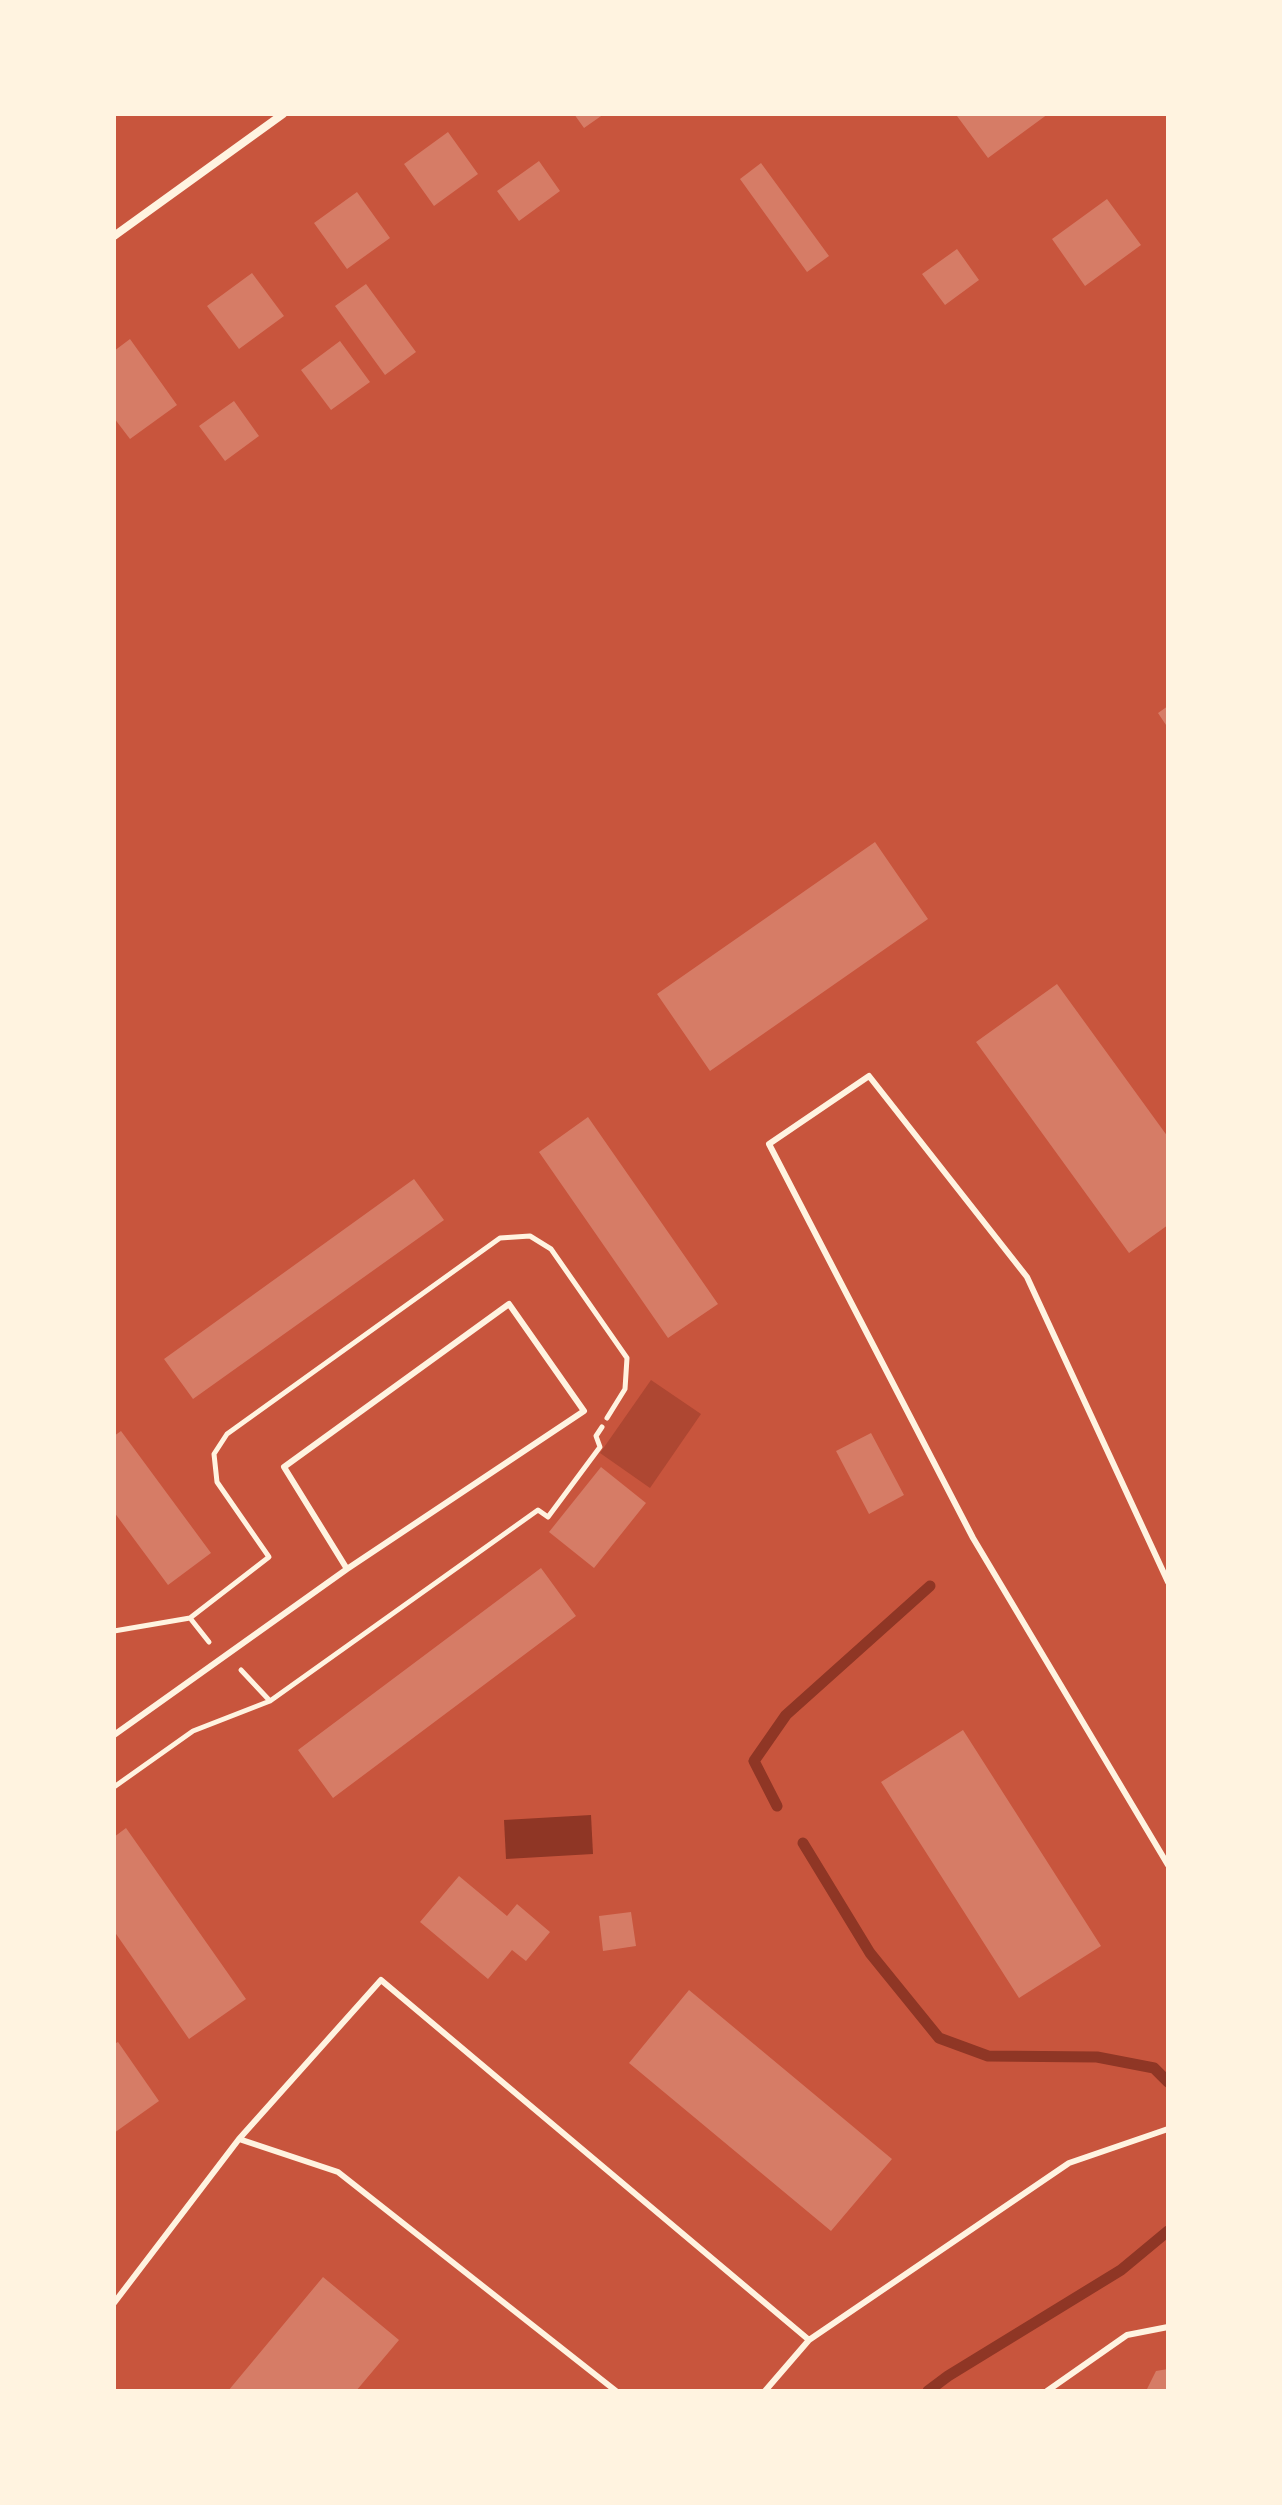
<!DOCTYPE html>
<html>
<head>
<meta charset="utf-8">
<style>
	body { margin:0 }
	#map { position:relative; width:1282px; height:2505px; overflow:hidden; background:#c8553d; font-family:"Source Sans 3",sans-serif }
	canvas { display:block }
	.frame { position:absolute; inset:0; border:116px solid #fff3e0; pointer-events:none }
</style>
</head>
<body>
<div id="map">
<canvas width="1282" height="2505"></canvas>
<div class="frame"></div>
</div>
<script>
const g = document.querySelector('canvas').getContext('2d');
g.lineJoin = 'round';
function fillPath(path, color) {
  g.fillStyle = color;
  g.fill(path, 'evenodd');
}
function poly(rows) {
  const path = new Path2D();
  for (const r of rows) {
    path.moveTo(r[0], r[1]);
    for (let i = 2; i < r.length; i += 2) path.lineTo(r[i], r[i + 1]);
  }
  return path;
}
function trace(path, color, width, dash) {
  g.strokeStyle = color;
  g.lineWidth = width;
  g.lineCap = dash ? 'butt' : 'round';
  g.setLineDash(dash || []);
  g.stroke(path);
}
const green = poly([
	[651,1380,701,1414,650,1488,600,1453]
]);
const water = poly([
	[591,1815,593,1854,506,1859,504,1820]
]);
const stream = poly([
	[777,1806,754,1761,786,1715,930,1586],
	[803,1843,870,1953,939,2038,988,2056,1097,2057,1154,2068,1168,2082],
	[928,2391,948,2376,1121,2270,1168,2231]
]);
const building = poly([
	[574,114,604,114,584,128],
	[960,114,1048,114,988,158,957,116],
	[448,132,478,174,434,206,404,164],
	[539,161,560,191,519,221,497,191],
	[761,163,829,256,807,272,740,179],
	[357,192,390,238,347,269,314,223],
	[1107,199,1141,245,1085,286,1052,239],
	[957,249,979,280,945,305,922,274],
	[252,273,284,316,239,349,207,306],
	[366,284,416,352,385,375,335,306],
	[130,339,177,405,130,439,114,418,114,351],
	[340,341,370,382,331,410,301,370],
	[234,401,259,436,225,461,199,426],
	[1168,706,1168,728,1158,713],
	[875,842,928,919,710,1071,657,994],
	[1057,984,1168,1137,1168,1225,1129,1253,976,1042],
	[588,1117,718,1304,668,1338,539,1152],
	[414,1179,444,1220,193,1399,164,1359],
	[121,1431,211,1553,168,1585,114,1512,114,1436],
	[871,1433,904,1495,869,1514,836,1451],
	[601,1467,646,1503,594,1568,549,1532],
	[541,1568,576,1616,333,1798,298,1750],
	[963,1730,1101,1946,1019,1998,881,1782],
	[126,1828,246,1999,189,2039,114,1931,114,1837],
	[459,1876,507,1916,517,1904,550,1932,526,1961,512,1950,488,1979,420,1922],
	[631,1912,636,1946,603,1951,599,1916],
	[689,1990,892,2159,831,2231,629,2063],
	[118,2042,159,2101,114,2133,114,2044],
	[323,2277,399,2340,356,2391,228,2391],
	[1168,2369,1168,2391,1146,2391,1156,2371]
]);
const path = poly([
	[190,1618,209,1642],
	[114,1631,190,1618,269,1557,217,1482,214,1454,227,1434,500,1238,530,1236,551,1249,627,1358,625,1389,607,1418],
	[241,1670,270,1701],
	[114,1787,193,1731,270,1701,538,1510,548,1517,600,1447,596,1436,602,1427]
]);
const service = poly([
	[1168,1582,1027,1277,869,1076,769,1144,973,1538,1168,1865],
	[114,1735,347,1569,584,1411,509,1304,284,1467,347,1569],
	[114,2303,239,2139],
	[809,2340,1069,2163,1168,2129],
	[616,2391,338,2172,239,2139,381,1980,809,2340,765,2391],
	[1047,2391,1127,2335,1168,2327]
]);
const minor = poly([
	[114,236,283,114]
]);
fillPath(green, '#ae4732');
fillPath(water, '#8f3625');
trace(stream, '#8f3625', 11);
fillPath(building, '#d67c66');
trace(path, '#fff3e0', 5);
trace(service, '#fff3e0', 6);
trace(minor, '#fff3e0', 8);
</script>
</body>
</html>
